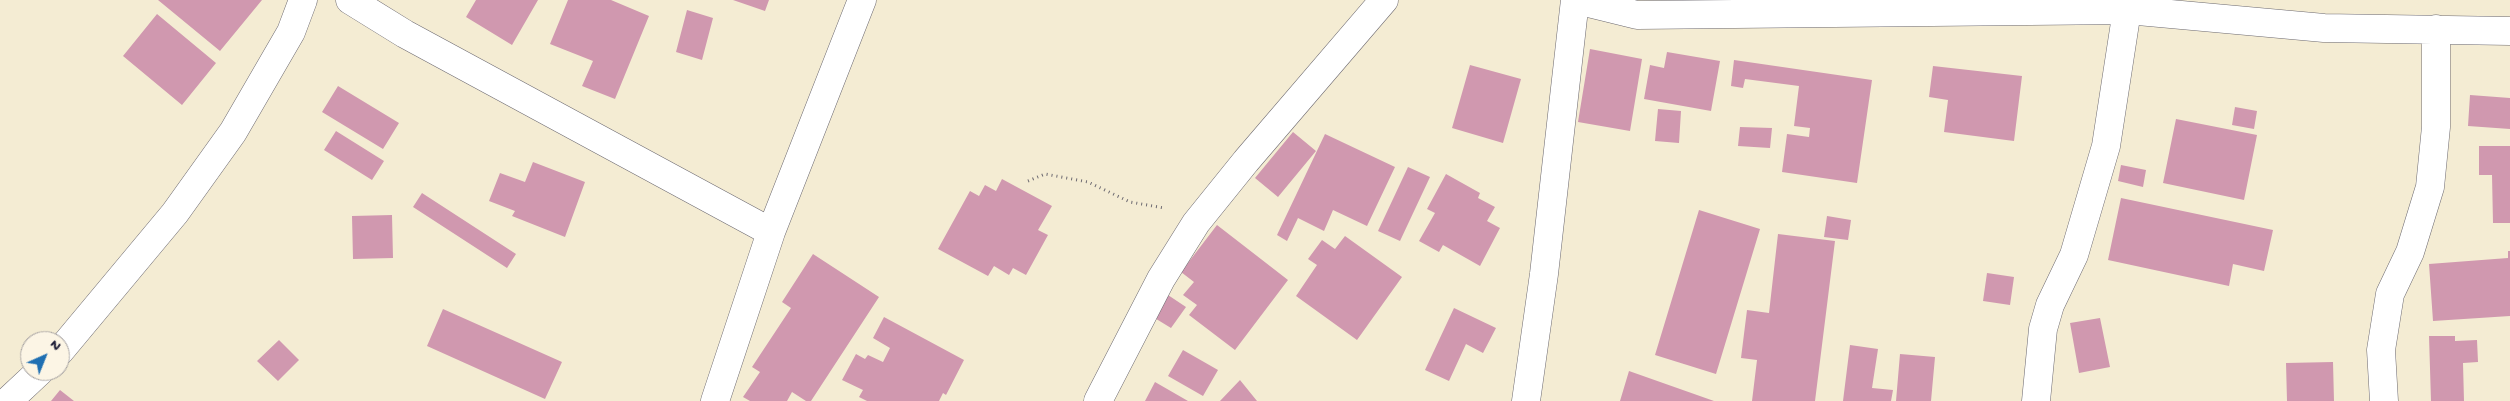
<!DOCTYPE html>
<html>
<head>
<meta charset="utf-8">
<style>
	body { margin:0 }
	#map { position:relative; width:2510px; height:401px; overflow:hidden; background:#f4ecd3; font-family:"Gochi Hand",sans-serif }
	canvas { display:block }
	.north { position:absolute; left:20px; top:331px; width:50px; height:50px; box-sizing:border-box; background:#fcf5e5; border:1px solid #a5a1a1; border-radius:50%; rotate:44deg; font-size:14px; font-weight:700; line-height:20px; text-align:center; color:#22223b }
	.north::after { content:''; display:block; margin:auto; width:18px; height:22px; background:#1f6fb2; clip-path:polygon(50% 0,100% 100%,50% 72%,0 100%) }
</style>
</head>
<body>
<div id="map">
<canvas width="2510" height="401"></canvas>
<div class="north">N</div>
</div>
<script>
const g = document.querySelector('canvas').getContext('2d');
g.lineJoin = 'round';
function fillPath(path, color) {
  g.fillStyle = color;
  g.fill(path, 'evenodd');
}
function poly(rows) {
  const path = new Path2D();
  for (const r of rows) {
    path.moveTo(r[0], r[1]);
    for (let i = 2; i < r.length; i += 2) path.lineTo(r[i], r[i + 1]);
  }
  return path;
}
function trace(path, color, width, dash) {
  g.strokeStyle = color;
  g.lineWidth = width;
  g.lineCap = dash ? 'butt' : 'round';
  g.setLineDash(dash || []);
  g.stroke(path);
}
const building = poly([
	[158,0,262,0,220,51],
	[476,0,538,0,512,45,466,17],
	[568,0,611,0,649,16,615,99,582,86,593,61,550,44],
	[733,0,769,0,765,11],
	[687,10,713,18,702,60,676,52],
	[157,14,216,63,182,105,123,56],
	[1590,49,1642,59,1630,131,1578,122],
	[1667,52,1720,61,1711,111,1644,99,1650,65,1664,68],
	[1734,60,1872,80,1857,183,1782,172,1787,134,1809,137,1810,128,1794,126,1799,86,1745,79,1743,88,1731,86],
	[1470,65,1521,79,1503,143,1452,128],
	[1933,66,2022,76,2014,141,1944,132,1948,100,1929,97],
	[338,86,399,123,383,149,322,112],
	[2470,95,2510,98,2510,129,2468,126],
	[2235,107,2257,111,2254,129,2232,125],
	[1658,109,1681,111,1679,143,1655,141],
	[2176,119,2257,135,2244,200,2163,183],
	[1740,127,1772,128,1770,148,1738,146],
	[336,131,384,161,372,180,324,150],
	[1293,132,1316,151,1278,197,1255,178],
	[1325,134,1395,167,1367,226,1333,210,1324,231,1298,218,1287,241,1277,235],
	[2479,146,2510,146,2510,223,2493,223,2492,175,2479,175],
	[533,162,585,182,565,237,512,216,515,211,489,201,500,173,525,182],
	[2121,165,2146,170,2143,187,2118,181],
	[1408,167,1430,177,1400,241,1378,231],
	[1446,174,1480,193,1478,198,1495,207,1487,221,1500,228,1480,266,1443,245,1439,252,1419,241,1435,213,1427,209],
	[1002,179,1052,206,1038,230,1048,235,1026,275,1013,268,1009,275,994,266,988,276,938,249,970,191,979,196,985,185,996,191],
	[422,193,516,254,507,268,413,207],
	[2121,198,2273,230,2264,271,2233,264,2229,286,2108,260],
	[1699,210,1760,229,1716,374,1655,355],
	[392,215,393,258,353,259,352,216],
	[1827,216,1851,220,1848,240,1824,237],
	[1217,225,1288,280,1235,350,1189,315,1197,305,1183,295,1194,282,1181,272],
	[1778,234,1835,241,1815,401,1752,401,1757,360,1741,358,1747,310,1769,313],
	[1345,236,1402,277,1357,340,1296,296,1317,265,1308,259,1322,240,1335,249],
	[2508,251,2510,251,2510,316,2433,321,2429,264,2508,258],
	[813,254,879,297,811,401,806,401,792,392,787,401,750,401,743,397,760,372,752,367,791,308,782,302],
	[1987,273,2014,277,2010,305,1983,301],
	[1168,295,1186,307,1171,328,1153,317],
	[1454,308,1496,328,1483,353,1466,344,1449,381,1425,370],
	[443,309,562,362,545,399,427,346],
	[884,317,964,360,946,395,943,393,939,401,867,401,859,397,863,390,842,380,856,354,865,359,868,355,883,362,890,348,873,338],
	[2100,318,2110,367,2079,373,2070,323],
	[2429,336,2455,336,2455,341,2477,340,2478,362,2463,363,2464,401,2431,401],
	[279,340,299,360,278,381,257,361],
	[1850,345,1878,349,1872,388,1893,390,1891,401,1843,401],
	[1183,350,1218,370,1203,396,1168,376],
	[1900,354,1935,357,1931,401,1896,401],
	[2333,362,2334,401,2287,401,2286,363],
	[1629,371,1714,401,1620,401],
	[1240,380,1257,401,1220,401],
	[1155,382,1188,401,1145,401],
	[60,390,74,401,51,401]
]);
const path = poly([
	[1028,181,1045,174,1088,182,1130,202,1164,208]
]);
const street = poly([
	[350,0,405,34,771,232],
	[1576,0,1637,15,2127,10,2324,28,2510,31],
	[60,351,175,213,233,132,291,32,303,0],
	[8,401,40,371],
	[715,401,771,232,862,0],
	[1098,401,1161,279,1196,223,1246,161,1384,0],
	[1526,401,1544,274,1575,0],
	[2036,401,2043,329,2050,305,2074,255,2106,146,2127,10],
	[2384,401,2381,350,2390,294,2410,252,2430,187,2436,127,2436,29]
]);
fillPath(building, '#d098af');
trace(street, '#6c6970', 29);
trace(path, '#6c6970', 3, [1, 4]);
trace(street, '#fff', 28);
</script>
</body>
</html>
